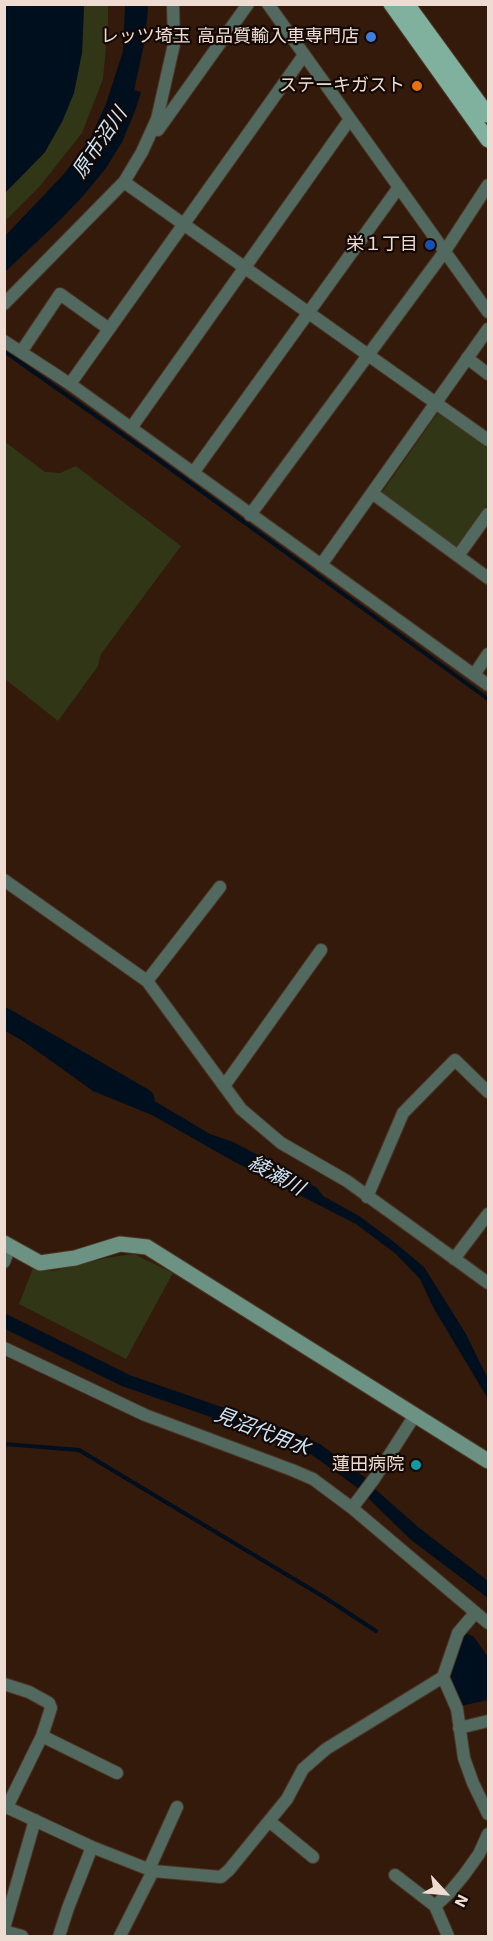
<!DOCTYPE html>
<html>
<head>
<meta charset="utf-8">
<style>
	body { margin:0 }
	#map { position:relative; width:493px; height:1941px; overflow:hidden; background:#331a0a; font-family:"Work Sans",sans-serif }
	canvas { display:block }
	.frame { position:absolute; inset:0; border:6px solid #eedcd2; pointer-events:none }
	.north { position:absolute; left:415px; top:1863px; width:60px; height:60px; -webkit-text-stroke:4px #130803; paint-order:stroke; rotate:116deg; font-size:16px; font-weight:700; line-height:24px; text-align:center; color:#eedcd2 }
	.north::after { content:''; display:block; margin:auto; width:21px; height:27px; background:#eedcd2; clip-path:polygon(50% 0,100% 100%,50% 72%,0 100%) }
</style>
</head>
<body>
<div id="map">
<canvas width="493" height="1941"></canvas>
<div class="frame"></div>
<div class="north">N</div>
</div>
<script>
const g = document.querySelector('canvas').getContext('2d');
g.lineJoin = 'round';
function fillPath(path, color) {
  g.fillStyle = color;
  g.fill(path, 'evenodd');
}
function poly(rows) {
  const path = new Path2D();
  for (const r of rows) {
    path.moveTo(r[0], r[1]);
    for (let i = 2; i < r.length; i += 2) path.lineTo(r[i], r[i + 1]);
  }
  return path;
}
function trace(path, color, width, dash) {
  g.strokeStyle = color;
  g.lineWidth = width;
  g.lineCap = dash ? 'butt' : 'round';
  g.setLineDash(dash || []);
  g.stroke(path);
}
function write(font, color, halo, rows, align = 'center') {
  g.font = font + ' "Work Sans","Noto Sans JP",sans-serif';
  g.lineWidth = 4.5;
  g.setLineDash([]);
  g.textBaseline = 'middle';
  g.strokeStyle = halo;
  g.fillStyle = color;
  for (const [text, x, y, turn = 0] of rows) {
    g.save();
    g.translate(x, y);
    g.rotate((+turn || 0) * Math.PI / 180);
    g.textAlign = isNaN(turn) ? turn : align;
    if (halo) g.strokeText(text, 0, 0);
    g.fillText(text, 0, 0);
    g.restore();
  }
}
const green = poly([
	[84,5,108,5,108,26,103,79,82,133,40,186,5,221,5,193,45,152,82,53],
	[439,411,488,446,488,504,456,549,380,495],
	[4,441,45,472,60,473,76,466,181,546,101,654,98,666,58,721,5,679],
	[134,1254,173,1273,126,1359,19,1304,33,1268,53,1271,106,1258]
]);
const water = poly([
	[5,4,84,5,82,53,74,93,62,122,45,152,5,193],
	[125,5,147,5,148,8,145,40,134,90,141,92,135,111,122,142,106,168,83,196,62,218,5,272,5,236,64,174,90,139,106,104,123,51],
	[5,1013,49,1046,79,1065,151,1099,210,1134,233,1142,285,1169,317,1188,323,1196,359,1216,394,1242,424,1267,466,1334,488,1379,488,1399,433,1307,420,1279,396,1254,356,1224,233,1161,152,1115,93,1091,5,1028],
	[4,1313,132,1376,294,1432,320,1444,367,1479,374,1488,418,1527,488,1581,488,1598,410,1539,358,1488,312,1455,251,1431,122,1386,5,1329],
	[466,1633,474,1637,488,1657,488,1700,460,1706,448,1676,461,1636]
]);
const stream = poly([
	[4,351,153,456,488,699],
	[4,1444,79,1450,324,1597,376,1631]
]);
const river = poly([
	[4,1018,144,1099]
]);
const street = poly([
	[268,4,488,312],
	[158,130,248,4],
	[124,182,488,440],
	[4,304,124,182,142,152,157,119,174,44,173,4],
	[4,341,70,384,488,685],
	[21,352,60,294,109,329],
	[467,358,488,374],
	[70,384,304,55],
	[131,428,350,119],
	[193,473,399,187],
	[372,493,488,578],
	[250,515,445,251,488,185],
	[458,556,488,514],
	[321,565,488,329],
	[474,675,488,654],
	[4,880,147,981,241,1109,281,1143,347,1181,488,1283],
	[147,981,220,887],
	[224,1086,321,950],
	[367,1197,403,1113,455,1060,488,1092],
	[454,1259,488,1214],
	[4,1262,10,1247],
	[4,1348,145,1415,292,1470,313,1479,352,1508,488,1623],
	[352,1508,374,1479,415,1415],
	[475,1613,458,1633,443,1677,457,1709,464,1758,473,1783,488,1814],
	[4,1684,29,1692,49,1703,51,1708,42,1736,7,1807],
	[459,1728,488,1721],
	[42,1736,117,1773],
	[4,1806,92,1847,153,1871,221,1877,229,1870,287,1799,303,1769,326,1749,443,1677],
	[269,1821,313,1857],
	[149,1869,177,1807],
	[395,1875,435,1906],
	[4,1928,35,1820],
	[4,1931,22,1936],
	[59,1936,68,1908,92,1847],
	[120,1936,153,1871],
	[448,1936,435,1906,449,1893,464,1875,479,1854,488,1834]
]);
const secondary = poly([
	[4,1243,40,1263,75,1258,120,1244,147,1247,488,1461]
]);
const primary = poly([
	[391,4,488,140],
	[407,4,488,115]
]);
const markers = [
	[371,37,6,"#3f7fe0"],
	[417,86,6,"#e8710a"],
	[430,245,6,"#1a4fb4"],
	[416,1465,6,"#0f9aa8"]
];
const poiNames = [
	["レッツ埼玉 高品質輸入車専門店",359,37],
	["ステーキガスト",405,86],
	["栄１丁目",418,245],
	["蓮田病院",404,1465]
];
const waterNames = [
	["原市沼川",100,143,-56],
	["綾瀬川",276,1176,29],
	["見沼代用水",262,1432,21]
];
fillPath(green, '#313616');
fillPath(water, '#000f1e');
trace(stream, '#000f1e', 4);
trace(river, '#000f1e', 21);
trace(street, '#4d3526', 14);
trace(secondary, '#4d3526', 17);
trace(primary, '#4d3526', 17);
trace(street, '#51695f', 12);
trace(secondary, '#6b9283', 15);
trace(primary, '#7fb19e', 15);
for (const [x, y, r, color] of markers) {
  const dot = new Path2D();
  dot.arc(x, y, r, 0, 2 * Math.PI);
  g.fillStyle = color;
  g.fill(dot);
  trace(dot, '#130803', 2);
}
write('18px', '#eedcd2', '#130803', poiNames, 'right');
write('italic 20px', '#cae4f9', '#130803', waterNames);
</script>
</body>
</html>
